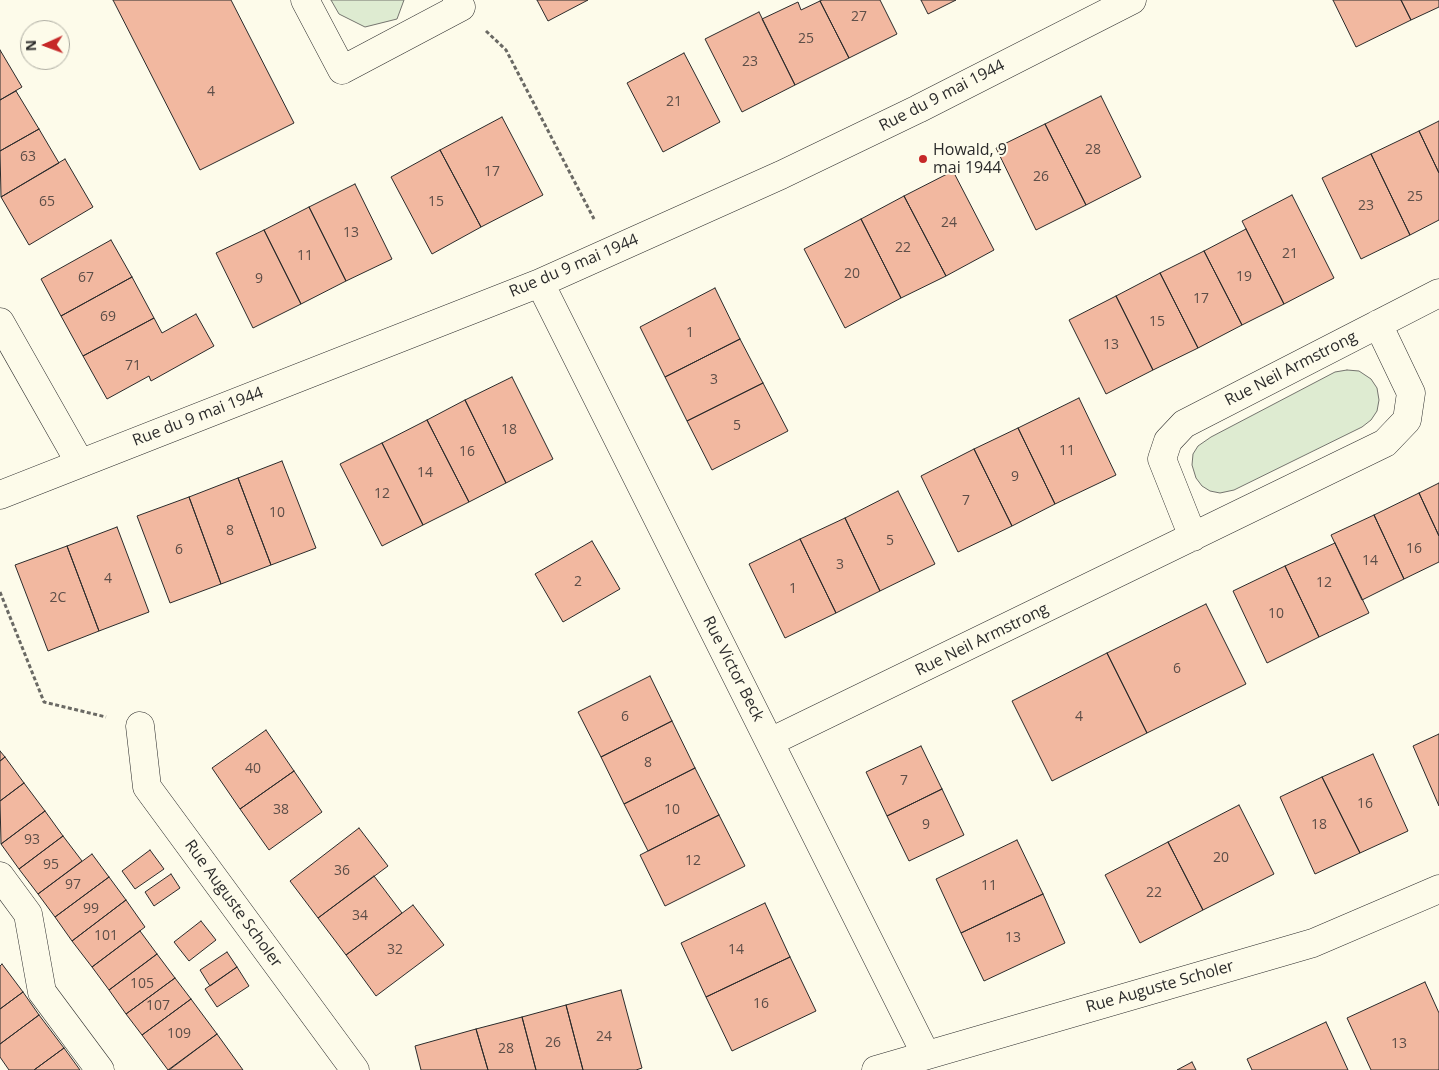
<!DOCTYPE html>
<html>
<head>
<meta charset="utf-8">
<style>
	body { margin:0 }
	#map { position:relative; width:1439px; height:1070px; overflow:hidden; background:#fdfbea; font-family:"Open Sans",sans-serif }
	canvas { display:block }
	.north { position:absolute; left:20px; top:20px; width:50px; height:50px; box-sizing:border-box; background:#fdfbea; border:1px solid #a9a89e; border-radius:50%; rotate:268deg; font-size:14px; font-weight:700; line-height:20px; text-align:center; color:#2b2b2b }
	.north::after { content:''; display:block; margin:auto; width:18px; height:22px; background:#c62828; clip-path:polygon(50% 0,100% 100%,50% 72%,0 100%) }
</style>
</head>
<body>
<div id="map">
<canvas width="1439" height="1070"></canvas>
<div class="north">N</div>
</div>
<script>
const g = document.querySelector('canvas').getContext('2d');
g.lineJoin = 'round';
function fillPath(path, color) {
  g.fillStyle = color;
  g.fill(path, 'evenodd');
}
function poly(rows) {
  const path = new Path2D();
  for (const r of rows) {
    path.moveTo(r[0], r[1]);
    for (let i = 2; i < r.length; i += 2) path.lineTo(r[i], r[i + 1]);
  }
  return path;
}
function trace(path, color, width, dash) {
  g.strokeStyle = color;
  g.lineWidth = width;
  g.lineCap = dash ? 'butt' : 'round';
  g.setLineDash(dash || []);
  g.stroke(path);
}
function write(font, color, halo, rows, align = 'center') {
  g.font = font + ' "Open Sans",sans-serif';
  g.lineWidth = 4;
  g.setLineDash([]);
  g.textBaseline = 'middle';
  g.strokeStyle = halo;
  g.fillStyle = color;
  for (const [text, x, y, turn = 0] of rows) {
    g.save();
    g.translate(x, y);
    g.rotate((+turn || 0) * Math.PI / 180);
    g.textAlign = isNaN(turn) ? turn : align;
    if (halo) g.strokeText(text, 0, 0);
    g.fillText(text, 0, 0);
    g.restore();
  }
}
const green = poly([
	[331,0,404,0,397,19,365,27,339,14,331,0],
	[1347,370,1359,371,1371,379,1377,388,1379,400,1377,411,1371,420,1362,427,1234,490,1220,493,1210,491,1202,486,1196,478,1192,465,1193,454,1198,446,1211,437,1335,372,1347,370]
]);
const building = poly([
	[113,0,231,0,294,123,200,170,113,0],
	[537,0,588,0,548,21,537,0],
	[822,0,880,0,897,34,849,58,820,1,822,0],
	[921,0,956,0,928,14,921,0],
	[1333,0,1401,0,1411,20,1356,47,1333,0],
	[1401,0,1439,0,1439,7,1411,20,1401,0],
	[820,1,849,58,795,85,762,19,798,2,801,10,820,1],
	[759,12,795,85,742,112,705,39,759,12],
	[0,50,22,87,0,100,0,50],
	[684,53,720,122,663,152,627,83,684,53],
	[16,91,39,129,0,151,0,100,16,91],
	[1101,96,1141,177,1086,205,1045,124,1101,96],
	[502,117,543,195,481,227,440,150,502,117],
	[1439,121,1439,173,1419,131,1439,121],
	[1045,124,1086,205,1036,230,996,148,1045,124],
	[39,129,59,163,1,197,0,151,39,129],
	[1419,131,1439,173,1439,220,1410,235,1371,154,1419,131],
	[440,150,481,227,432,254,391,177,440,150],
	[1371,154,1410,235,1361,259,1322,178,1371,154],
	[65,159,93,207,29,245,1,197,65,159],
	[953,171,994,250,946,276,904,196,953,171],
	[355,184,392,259,346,281,309,207,355,184],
	[1292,195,1334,278,1284,304,1242,221,1292,195],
	[904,196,946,276,901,298,861,219,904,196],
	[309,207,346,281,301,304,264,230,309,207],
	[861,219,901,298,845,328,804,249,861,219],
	[1246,229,1284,304,1242,325,1204,251,1246,229],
	[264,230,301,304,253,328,216,253,264,230],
	[111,240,132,277,61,316,41,279,111,240],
	[1204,251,1242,325,1198,348,1160,273,1204,251],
	[1160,273,1198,348,1153,370,1116,296,1160,273],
	[132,277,154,318,83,356,61,316,132,277],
	[715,288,740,339,665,377,640,327,715,288],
	[1116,296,1153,370,1106,394,1069,320,1116,296],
	[196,314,214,346,151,381,149,376,107,399,83,356,154,318,162,333,196,314],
	[740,339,763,383,687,421,665,377,740,339],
	[512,377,553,459,506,483,465,400,512,377],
	[763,383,788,431,712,470,687,421,763,383],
	[1079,398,1116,475,1055,504,1018,428,1079,398],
	[465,400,506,483,469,502,427,420,465,400],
	[427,420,469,502,423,525,382,443,427,420],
	[1018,428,1055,504,1012,526,974,449,1018,428],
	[382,443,423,525,382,546,340,464,382,443],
	[974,449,1012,526,958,552,921,476,974,449],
	[282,461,316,548,271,565,238,478,282,461],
	[238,478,271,565,221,584,189,497,238,478],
	[1439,483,1439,536,1419,493,1439,483],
	[898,491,935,564,880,591,845,518,898,491],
	[1419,493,1439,536,1439,562,1404,579,1374,515,1419,493],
	[189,497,221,584,170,603,137,516,189,497],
	[1374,515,1404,579,1362,600,1331,535,1374,515],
	[845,518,880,591,836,613,800,539,845,518],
	[117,527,149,612,99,631,67,546,117,527],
	[800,539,836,613,785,638,749,564,800,539],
	[592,541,620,589,563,622,535,574,592,541],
	[1335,543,1369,613,1319,637,1285,566,1335,543],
	[67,546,99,631,48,651,15,565,67,546],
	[1285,566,1319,637,1267,663,1233,591,1285,566],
	[1206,604,1246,684,1147,733,1107,653,1206,604],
	[1107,653,1147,733,1052,781,1012,701,1107,653],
	[650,676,672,721,601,757,578,712,650,676],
	[672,721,695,768,624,804,601,757,672,721],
	[266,730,294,771,240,809,212,768,266,730],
	[1439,734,1439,806,1413,746,1439,734],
	[921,746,942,789,887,816,866,772,921,746],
	[0,751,5,757,0,761,0,751],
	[1373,754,1408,831,1360,853,1322,777,1373,754],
	[5,757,24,783,0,801,0,761,5,757],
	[695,768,719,815,648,851,624,804,695,768],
	[294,771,322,812,269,850,240,809,294,771],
	[1322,777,1360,853,1315,874,1280,797,1322,777],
	[24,783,45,811,1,844,0,801,24,783],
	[942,789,964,835,909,861,887,816,942,789],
	[1239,805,1274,874,1203,910,1168,842,1239,805],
	[45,811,63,836,19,869,1,844,45,811],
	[719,815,745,866,665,906,640,855,719,815],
	[359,828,388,866,318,918,290,881,359,828],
	[63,836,82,861,38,894,19,869,63,836],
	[1017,840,1043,894,961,933,936,879,1017,840],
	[1168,842,1203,910,1140,943,1105,875,1168,842],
	[150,850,164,869,135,889,122,871,150,850],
	[92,854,109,877,55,917,38,894,92,854],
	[171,874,180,888,154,906,145,892,171,874],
	[374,876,402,913,346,955,318,918,374,876],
	[109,877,126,900,72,941,55,917,109,877],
	[1043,894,1065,943,984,981,961,933,1043,894],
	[126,900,145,927,92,967,72,941,126,900],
	[765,903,790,957,706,997,681,943,765,903],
	[413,905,444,945,376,996,346,955,413,905],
	[201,921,216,940,189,961,174,942,201,921],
	[140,931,157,954,109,990,92,967,140,931],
	[227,952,237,967,210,986,200,970,227,952],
	[157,954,175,978,126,1014,109,990,157,954],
	[790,957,816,1011,732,1051,706,997,790,957],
	[2,964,23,992,0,1009,0,966,2,964],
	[237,967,249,986,217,1007,205,989,237,967],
	[175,978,191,999,142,1035,126,1014,175,978],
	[1425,982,1439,1013,1439,1070,1371,1070,1347,1018,1425,982],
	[621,990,642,1068,636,1070,583,1070,566,1005,621,990],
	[23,992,39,1015,0,1044,0,1009,23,992],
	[191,999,217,1034,168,1070,142,1035,191,999],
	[566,1005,583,1070,536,1070,522,1017,566,1005],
	[39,1015,64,1048,34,1070,9,1070,0,1057,0,1044,39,1015],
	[522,1017,536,1070,488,1070,476,1029,522,1017],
	[1326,1022,1348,1070,1252,1070,1247,1059,1326,1022],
	[476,1029,488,1070,421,1070,415,1046,476,1029],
	[217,1034,243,1070,169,1070,217,1034],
	[64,1048,80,1070,34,1070,64,1048],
	[1192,1062,1196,1070,1177,1070,1192,1062]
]);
const path = poly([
	[486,31,506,50,594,219],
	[0,592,44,702,106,717]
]);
const street = poly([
	[305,0,342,70,461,7,457,0],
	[540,283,926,1055],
	[0,322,80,463],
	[0,495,540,283,781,175,918,109,1132,0],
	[1193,537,1162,459,1168,441,1184,424,1439,293],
	[140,726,147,787,355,1070],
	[770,742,1385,443,1407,420,1411,393,1378,324],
	[0,876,28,914,42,992,100,1070],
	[876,1070,1313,943,1439,889]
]);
const markers = [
	[923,159,5,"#c62828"]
];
const numberNames = [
	["27",859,17],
	["25",806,39],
	["23",750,62],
	["4",211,92],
	["21",674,102],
	["28",1093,150],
	["63",28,157],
	["17",492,172],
	["26",1041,177],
	["25",1415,197],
	["65",47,202],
	["15",436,202],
	["23",1366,206],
	["24",949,223],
	["13",351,233],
	["22",903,248],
	["21",1290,254],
	["11",305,256],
	["20",852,274],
	["19",1244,277],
	["67",86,278],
	["9",259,279],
	["17",1201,299],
	["69",108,317],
	["15",1157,322],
	["1",690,333],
	["13",1111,345],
	["71",133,366],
	["3",714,380],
	["5",737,426],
	["18",509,430],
	["11",1067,451],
	["16",467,452],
	["14",425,473],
	["9",1015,477],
	["12",382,494],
	["7",966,501],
	["10",277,513],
	["8",230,531],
	["5",890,541],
	["16",1414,549],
	["6",179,550],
	["14",1370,561],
	["3",840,565],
	["4",108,579],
	["2",578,582],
	["12",1324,583],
	["1",793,589],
	["2C",58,598],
	["10",1276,614],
	["6",1177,669],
	["6",625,717],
	["4",1079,717],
	["8",648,763],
	["40",253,769],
	["7",904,781],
	["16",1365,804],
	["38",281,810],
	["10",672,810],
	["9",926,825],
	["18",1319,825],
	["93",32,840],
	["20",1221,858],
	["12",693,861],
	["95",51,865],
	["36",342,871],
	["97",73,885],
	["11",989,886],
	["22",1154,893],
	["99",91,909],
	["34",360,916],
	["101",106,936],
	["13",1013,938],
	["32",395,950],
	["14",736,950],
	["105",142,984],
	["16",761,1004],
	["107",158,1006],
	["109",179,1034],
	["24",604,1037],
	["26",553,1043],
	["13",1399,1044],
	["28",506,1049]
];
const streetNames = [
	["Rue du 9 mai 1944",942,96,-27],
	["Rue du 9 mai 1944",574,266,-23],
	["Rue Neil Armstrong",1291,369,-27],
	["Rue du 9 mai 1944",198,417,-21],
	["Rue Neil Armstrong",982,640,-26],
	["Rue Victor Beck",733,669,63],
	["Rue Auguste Scholer",233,904,54],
	["Rue Auguste Scholer",1160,987,-16]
];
const poiNames = [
	["Howald, 9",933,150],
	["mai 1944",933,168]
];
fillPath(green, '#deebd1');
trace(green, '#74746e', 1);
fillPath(building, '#f2b8a0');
trace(building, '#2b2b2b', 1);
trace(street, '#2b2b2b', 29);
trace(path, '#6a6964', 3, [4, 2.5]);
trace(street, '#fdfbea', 28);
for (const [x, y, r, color] of markers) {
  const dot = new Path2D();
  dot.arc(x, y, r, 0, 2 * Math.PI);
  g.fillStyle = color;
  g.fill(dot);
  trace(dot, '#fdfbea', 2);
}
write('14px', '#5d4e48', null, numberNames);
write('16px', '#2b2b2b', '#fdfbea', streetNames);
write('16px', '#2b2b2b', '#fdfbea', poiNames, 'left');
</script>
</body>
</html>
